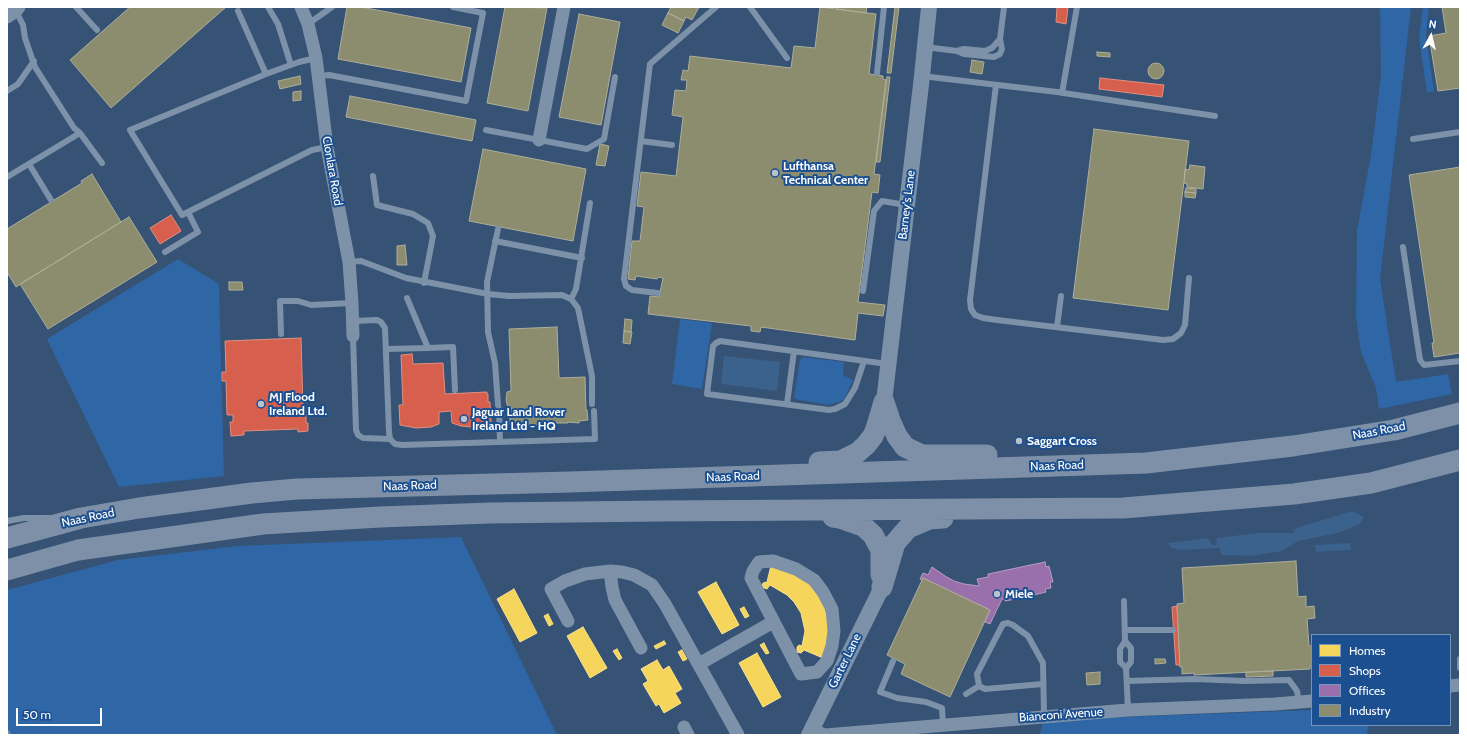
<!DOCTYPE html>
<html>
<head>
<meta charset="utf-8">
<style>
	body { margin:0 }
	#map { position:relative; width:1467px; height:742px; overflow:hidden; background:#365274; font-family:Cabin,sans-serif }
	canvas { display:block }
	.frame { position:absolute; inset:0; border:8px solid #fff; pointer-events:none }
	.legend { position:absolute; left:1311px; top:634px; width:140px; height:92px; box-sizing:border-box; background:#1b4f8f; border:1px solid #7695bc; margin:0; padding:5px 7px; list-style:none; font-size:12px; color:#fff }
	.legend li { display:flex; align-items:center; gap:8px; height:20px }
	.legend b { width:20px; border:1px solid #7695bc }
	.north { position:absolute; left:1411px; top:16px; width:40px; height:40px; -webkit-text-stroke:3px #1b4f8f; paint-order:stroke; rotate:8deg; font-size:11px; font-weight:700; line-height:16px; text-align:center; color:#fff }
	.north::after { content:''; display:block; margin:auto; width:14px; height:18px; background:#fff; clip-path:polygon(50% 0,100% 100%,50% 72%,0 100%) }
	.scale { position:absolute; left:16px; top:708px; width:86px; height:18px; box-sizing:border-box; border:2px solid #fff; border-top:0; padding-left:5px; font-size:12px; line-height:14px; white-space:nowrap; color:#fff; -webkit-text-stroke:3px #1b4f8f; paint-order:stroke }
</style>
</head>
<body>
<div id="map">
<canvas width="1467" height="742"></canvas>
<div class="frame"></div>
<ul class="legend">
<li><b style="height:11px;background:#f6d55c"></b>Homes</li>
<li><b style="height:11px;background:#d6604d"></b>Shops</li>
<li><b style="height:11px;background:#9970ab"></b>Offices</li>
<li><b style="height:11px;background:#8c8c6e"></b>Industry</li>
</ul>
<div class="north">N</div>
<div class="scale">50 m</div>
</div>
<script>
const g = document.querySelector('canvas').getContext('2d');
g.lineJoin = 'round';
function fillPath(path, color) {
  g.fillStyle = color;
  g.fill(path, 'evenodd');
}
function poly(rows) {
  const path = new Path2D();
  for (const r of rows) {
    if (r.length === 3) {
      path.moveTo(r[0] + r[2], r[1]);
      path.arc(r[0], r[1], r[2], 0, 2 * Math.PI);
      continue;
    }
    path.moveTo(r[0], r[1]);
    for (let i = 2; i < r.length; i += 2) path.lineTo(r[i], r[i + 1]);
  }
  return path;
}
function trace(path, color, width, dash) {
  g.strokeStyle = color;
  g.lineWidth = width;
  g.lineCap = dash ? 'butt' : 'round';
  g.setLineDash(dash || []);
  g.stroke(path);
}
function write(font, color, halo, rows, align = 'center') {
  g.font = font + ' Cabin,sans-serif';
  g.lineWidth = 4;
  g.setLineDash([]);
  g.textBaseline = 'middle';
  g.strokeStyle = halo;
  g.fillStyle = color;
  for (const [text, x, y, turn = 0] of rows) {
    g.save();
    g.translate(x, y);
    g.rotate((+turn || 0) * Math.PI / 180);
    g.textAlign = isNaN(turn) ? turn : align;
    if (halo) g.strokeText(text, 0, 0);
    g.fillText(text, 0, 0);
    g.restore();
  }
}
const green = poly([
	[1380,7,1411,7,1380,279,1396,382,1448,374,1452,394,1379,409,1376,388,1361,352,1356,317,1357,230,1371,155,1381,76],
	[1423,7,1429,7,1426,35,1434,91,1427,93,1419,38],
	[178,259,219,284,224,476,119,487,47,339],
	[680,319,712,323,702,389,672,384],
	[803,357,844,362,843,375,853,380,844,399,839,402,828,405,795,399,794,397,800,360],
	[461,537,557,735,7,735,7,590,118,560,237,546],
	[1312,710,1312,725,1368,725,1367,735,1040,735,1043,720]
]);
const water = poly([
	[724,356,780,362,777,391,721,384],
	[1352,511,1364,517,1360,524,1338,533,1298,541,1282,551,1251,556,1222,555,1219,548,1180,550,1170,547,1168,543,1208,538,1212,545,1216,545,1217,538,1257,533,1293,533,1296,528],
	[1350,543,1351,550,1316,552,1315,545]
]);
const homes = poly([
	[772,561,811,585,823,604,827,619,828,636,823,658,804,650,801,653,797,652,797,647,799,645,802,646,805,631,801,613,794,602,787,595,770,585,767,589,762,587,763,583,767,582,772,561],
	[716,582,739,625,722,634,698,592,716,582],
	[514,589,537,633,520,642,497,599,514,589],
	[744,607,749,616,745,618,740,609,744,607],
	[548,614,553,624,549,626,544,616,548,614],
	[583,627,607,668,590,678,567,636,583,627],
	[664,641,666,644,656,649,654,646,664,641],
	[764,643,769,653,766,654,760,645,764,643],
	[617,649,622,658,619,660,613,651,617,649],
	[682,650,687,659,683,661,678,652,682,650],
	[757,653,781,697,763,707,739,663,757,653],
	[657,660,663,670,669,666,682,689,675,693,681,703,664,713,659,704,656,706,643,684,648,681,641,669,657,660]
]);
const shops = poly([
	[1057,7,1068,7,1066,24,1056,22,1057,7],
	[1100,78,1164,85,1162,97,1099,89,1100,78],
	[171,215,181,231,160,244,150,228,171,215],
	[301,338,303,410,306,410,306,423,308,423,308,431,298,432,298,429,244,431,244,435,231,436,230,422,233,422,233,415,227,415,226,381,222,381,222,372,226,372,225,341,301,338],
	[412,354,413,364,443,363,445,394,487,392,487,394,488,394,488,402,490,402,491,422,482,425,471,427,461,426,452,423,451,411,439,412,439,424,431,427,416,428,400,425,399,405,403,405,401,355,412,354],
	[1177,606,1180,665,1176,665,1172,607,1177,606]
]);
const offices = poly([
	[1045,562,1046,567,1049,566,1053,582,1050,582,1051,588,1045,589,1046,592,1026,597,1005,601,1005,599,1002,599,990,624,985,622,990,610,923,578,922,580,920,579,923,573,928,575,932,567,945,576,954,581,964,584,979,586,977,579,988,577,988,574,1045,562]
]);
const industry = poly([
	[130,7,226,7,111,108,70,60,130,7],
	[347,7,361,7,471,28,461,82,338,59,347,7],
	[505,7,547,8,528,111,487,103,505,7],
	[671,7,699,7,692,20,686,17,684,21,668,13,671,7],
	[820,7,876,14,869,74,883,76,883,79,886,80,874,174,880,175,878,193,872,192,858,302,885,305,883,316,858,313,855,340,761,327,760,332,751,331,751,326,648,314,650,296,659,297,663,278,658,277,657,279,636,276,635,280,628,279,632,241,640,241,644,207,637,206,641,172,676,176,683,117,672,115,675,90,686,91,687,80,681,80,683,70,688,71,690,56,791,68,794,46,815,48,820,7],
	[837,7,867,7,866,13,836,9,837,7],
	[895,7,899,7,891,73,887,73,895,7],
	[1442,7,1460,7,1460,88,1438,91,1429,36,1446,33,1442,7],
	[668,13,684,21,678,33,662,25,668,13],
	[579,14,620,22,601,125,559,117,579,14],
	[1097,52,1110,53,1110,57,1097,56,1097,52],
	[972,60,984,62,982,74,970,72,972,60],
	[1156,71,8],
	[300,76,301,84,280,89,278,81,300,76],
	[887,77,890,77,880,162,876,162,887,77],
	[301,91,301,100,293,101,293,92,301,91],
	[350,96,476,120,472,141,346,117,350,96],
	[1094,129,1189,141,1168,310,1073,298,1094,129],
	[600,144,609,146,605,166,596,165,600,144],
	[483,149,586,169,573,241,469,221,483,149],
	[1190,165,1205,167,1203,189,1187,187,1187,184,1184,183,1185,169,1189,170,1190,165],
	[1460,167,1460,353,1434,357,1432,343,1434,343,1409,175,1460,167],
	[92,174,121,222,16,287,7,272,7,229,82,183,81,181,92,174],
	[1186,188,1196,189,1196,193,1185,192,1186,188],
	[1185,192,1196,193,1195,198,1185,197,1185,192],
	[129,217,157,262,48,329,20,284,129,217],
	[405,245,407,265,397,265,397,246,405,245],
	[229,282,242,282,243,290,229,290,229,282],
	[625,319,632,320,631,332,624,331,625,319],
	[557,327,559,378,585,377,586,410,587,410,588,420,579,421,579,423,568,422,568,423,545,423,545,425,510,425,510,412,512,412,511,408,508,408,506,400,507,392,511,391,509,329,557,327],
	[624,331,632,332,630,344,623,343,624,331],
	[1296,561,1298,597,1306,596,1306,607,1314,606,1315,618,1307,619,1309,646,1312,646,1312,666,1310,666,1310,669,1194,675,1194,673,1182,674,1182,667,1180,667,1177,604,1184,603,1182,568,1296,561],
	[923,578,990,610,950,697,901,674,905,664,887,655,923,578],
	[1155,659,1165,659,1166,663,1155,664,1155,659],
	[1273,671,1273,676,1246,677,1246,672,1273,671],
	[1100,672,1100,684,1087,685,1086,673,1100,672]
]);
const service = poly([
	[76,7,97,30],
	[268,7,278,24,291,65],
	[750,7,787,58],
	[16,11,23,25,25,38,35,67,74,128,80,133,102,163],
	[238,11,266,74],
	[308,24,332,7],
	[925,47,957,51,964,54,994,57,1000,54,1002,49,1000,39,1004,7],
	[957,51,964,49,985,51,992,48,1000,39],
	[316,58,299,62,266,74,130,130,182,215,312,150,327,147],
	[877,73,884,7],
	[319,76,329,75,466,101,483,13,453,7],
	[922,76,1057,92,1215,116],
	[996,85,970,300,971,309,975,315,983,318,997,320,1163,340,1173,339,1181,333,1185,325,1189,278],
	[7,91,18,84,34,61],
	[1062,93,1077,7],
	[486,130,587,149,604,139,615,77],
	[1413,139,1460,132],
	[641,141,672,145],
	[29,164,51,200],
	[373,176,377,205,413,214,428,223,433,236,424,283],
	[7,177,80,133],
	[498,229,487,282,488,332,495,363,498,405],
	[495,241,582,258],
	[1403,247,1420,360,1424,365,1460,361],
	[165,252,198,232,188,212],
	[349,262,361,261,406,278,488,294,509,296,562,295,571,299,578,308,592,376,592,404],
	[863,291,874,211,882,201,906,205],
	[658,293,632,290,626,286,624,279,650,64,716,7],
	[407,298,428,348,453,347,455,390],
	[571,299,576,289,590,203],
	[353,321,377,320,381,322,385,328,389,432,390,439,395,444,402,445,595,439,594,411],
	[1057,327,1061,296],
	[281,334,280,301,298,301,311,305,352,303],
	[353,336,356,430,358,435,363,438,390,439],
	[387,349,428,348],
	[864,361,855,388,845,404,835,409,829,410,707,394,713,346,716,343,720,341,887,364],
	[787,404,794,351],
	[499,409,500,442],
	[7,521,24,518,49,518],
	[1124,601,1125,641,1131,648,1131,662,1126,668,1128,710],
	[1125,630,1173,630],
	[1125,641,1120,649,1120,662,1126,668],
	[1460,659,1460,668],
	[893,661,880,692,897,698,926,702,942,708,943,725],
	[1127,681,1195,679,1245,681,1289,680,1297,691,1299,702],
	[1043,684,985,689,979,686,977,674,1003,624,1008,623,1013,625,1028,636,1043,663,1044,716],
	[966,694,979,686],
	[7,733,8,735]
]);
const minor = poly([
	[301,7,308,24,316,58,327,147,349,262,352,303,353,336],
	[7,17,16,11,19,7],
	[539,140,564,7],
	[773,561,796,569,814,580,823,592,832,609,834,631,832,646,827,661,817,672,801,674,751,578,753,571,759,562,773,561],
	[610,571,612,587,615,600,641,648],
	[568,621,551,589,565,581,585,574,610,571,622,572,634,575,652,585,665,604,738,735],
	[699,664,773,622],
	[1450,686,1460,685],
	[684,727,688,735],
	[812,730,825,735,1128,710,1275,704,1312,701]
]);
const tertiary = poly([
	[884,402,922,76,929,7],
	[809,735,882,587]
]);
const trunk = poly([
	[884,402,891,423,897,436,905,447,922,455,987,455],
	[819,462,841,461,857,453,866,445,873,436,876,429,884,402],
	[833,517,840,518,863,526,873,535,881,550,881,575],
	[7,538,81,518,139,508,252,493,297,489,570,482,1146,463,1293,446,1394,430,1460,413],
	[7,570,78,550,263,524,380,517,490,513,660,511,1123,508,1294,494,1371,483,1460,460],
	[882,587,895,543,908,528,929,519,943,518]
]);
const markers = [
	[775,173,4,"#b9c2ce"],
	[261,404,4,"#b9c2ce"],
	[464,419,4,"#b9c2ce"],
	[1019,441,4,"#b9c2ce"],
	[997,594,4,"#b9c2ce"]
];
const poiNames = [
	["Lufthansa",783,166],
	["Technical Center",783,180],
	["MJ Flood",269,397],
	["Ireland Ltd.",269,411],
	["Jaguar Land Rover",472,412],
	["Ireland Ltd - HQ",472,426],
	["Saggart Cross",1027,441],
	["Miele",1005,594]
];
const streetNames = [
	["Clonlara Road",332,171,80],
	["Barney's Lane",907,205,-83],
	["Naas Road",1379,431,-11],
	["Naas Road",1057,466,-2],
	["Naas Road",733,477,-2],
	["Naas Road",410,486,-2],
	["Naas Road",88,518,-12],
	["Garter Lane",845,661,-64],
	["Bianconi Avenue",1061,715,-4]
];
fillPath(green, '#2f66a5');
fillPath(water, '#3b618d');
fillPath(homes, '#f6d55c');
trace(homes, '#f9e28d', 1);
fillPath(shops, '#d6604d');
trace(shops, '#e29082', 1);
fillPath(offices, '#9970ab');
trace(offices, '#b89bc4', 1);
fillPath(industry, '#8c8c6e');
trace(industry, '#aeae9a', 1);
trace(service, '#7d92a8', 6);
trace(minor, '#7d92a8', 13);
trace(tertiary, '#7d92a8', 16);
trace(trunk, '#7e90a7', 21);
for (const [x, y, r, color] of markers) {
  const dot = new Path2D();
  dot.arc(x, y, r, 0, 2 * Math.PI);
  g.fillStyle = color;
  g.fill(dot);
  trace(dot, '#1b4f8f', 1.5);
}
write('bold 12px', '#fff', '#1b4f8f', poiNames, 'left');
write('12px', '#fff', '#1b4f8f', streetNames);
</script>
</body>
</html>
